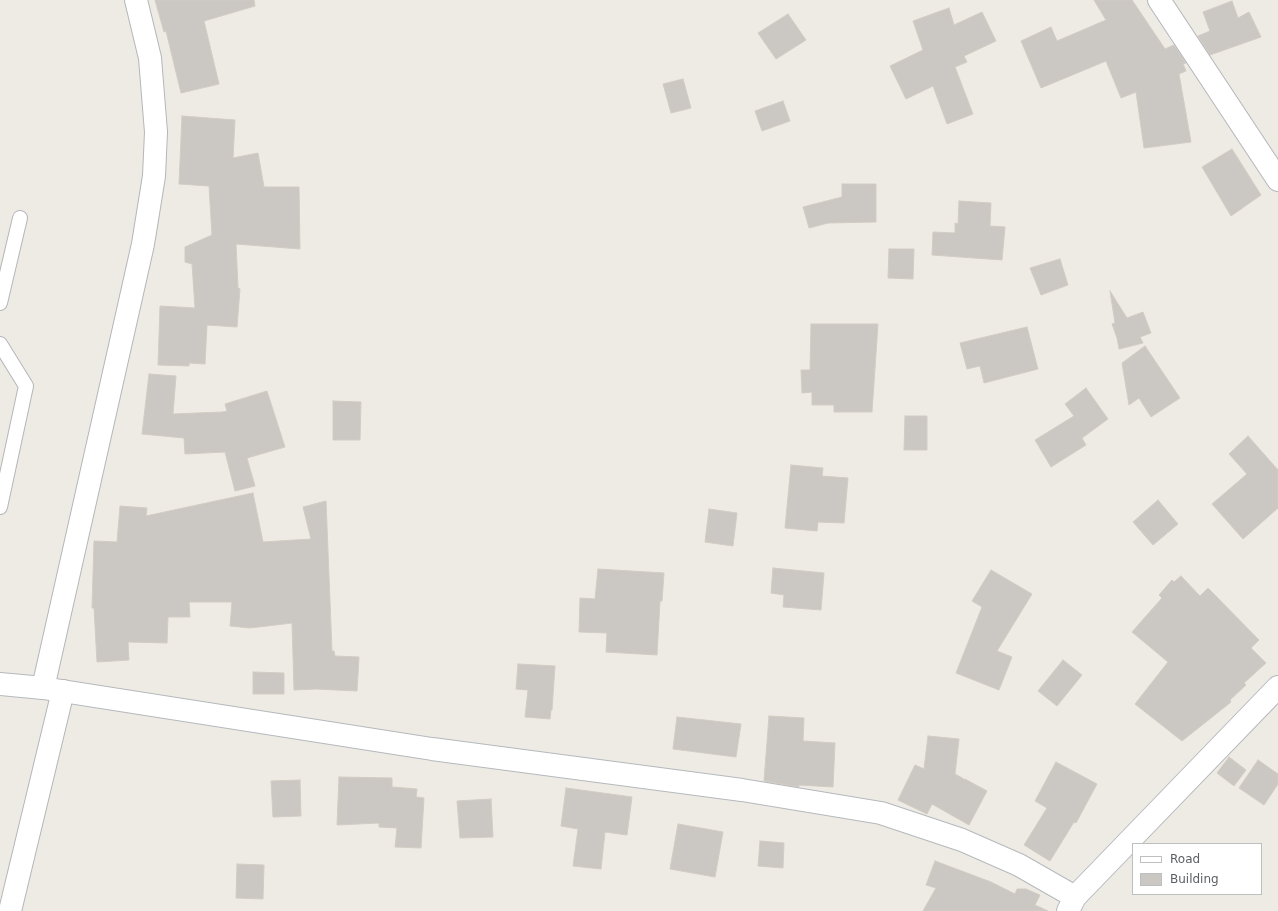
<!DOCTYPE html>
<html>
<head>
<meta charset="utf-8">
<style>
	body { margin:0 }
	#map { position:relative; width:1278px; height:911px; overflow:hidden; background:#eeebe4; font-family:"DejaVu Sans",sans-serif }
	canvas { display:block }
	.legend { position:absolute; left:1132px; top:843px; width:130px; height:52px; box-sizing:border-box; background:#fff; border:1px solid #bebfc1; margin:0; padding:5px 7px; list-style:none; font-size:12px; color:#5c6064 }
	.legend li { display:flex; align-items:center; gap:8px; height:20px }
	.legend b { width:20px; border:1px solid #bebfc1 }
</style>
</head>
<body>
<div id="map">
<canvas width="1278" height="911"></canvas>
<ul class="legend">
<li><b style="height:5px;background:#fff"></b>Road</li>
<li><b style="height:11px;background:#cbc7c3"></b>Building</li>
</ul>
</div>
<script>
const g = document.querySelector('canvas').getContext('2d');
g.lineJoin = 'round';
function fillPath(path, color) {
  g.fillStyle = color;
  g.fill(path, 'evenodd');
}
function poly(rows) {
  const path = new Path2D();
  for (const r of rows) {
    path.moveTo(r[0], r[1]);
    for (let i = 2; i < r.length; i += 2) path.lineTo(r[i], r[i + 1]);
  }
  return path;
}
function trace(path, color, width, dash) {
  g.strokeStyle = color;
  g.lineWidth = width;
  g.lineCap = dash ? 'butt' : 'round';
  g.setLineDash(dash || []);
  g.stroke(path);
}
const building = poly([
	[155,0,254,0,255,6,204,21,219,84,181,93,166,31,164,32,155,0],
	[1094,0,1132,0,1165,49,1174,45,1186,63,1183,64,1186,71,1179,74,1191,142,1144,148,1136,92,1121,98,1106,61,1041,88,1021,41,1051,27,1057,41,1106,20,1094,0],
	[1232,1,1238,18,1249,12,1261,37,1210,55,1198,36,1210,31,1203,12,1232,1],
	[949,8,954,25,982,12,996,41,964,56,967,62,955,67,973,114,947,124,933,86,906,99,890,66,923,50,913,21,949,8],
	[788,14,806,40,776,59,758,33,788,14],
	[683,79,691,108,671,113,663,84,683,79],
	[783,101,790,121,762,131,755,111,783,101],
	[182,116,235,120,233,158,258,153,264,187,299,187,300,249,236,244,238,288,240,289,237,327,207,325,205,364,189,363,189,366,158,365,160,306,195,308,192,264,185,262,185,247,212,235,209,186,179,184,182,116],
	[1232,149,1261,195,1231,216,1202,167,1232,149],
	[842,184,876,184,876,222,828,223,809,228,803,207,842,197,842,184],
	[959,201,991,203,990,226,1005,227,1002,260,932,255,933,232,955,233,955,223,958,224,959,201],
	[889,249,914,249,913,279,888,278,889,249],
	[1060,259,1068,285,1041,295,1030,268,1060,259],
	[1110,291,1127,318,1143,312,1151,333,1140,337,1143,343,1119,349,1117,338,1112,324,1115,323,1110,291],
	[811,324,878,324,872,412,834,412,834,405,812,405,812,392,802,393,801,370,810,370,811,324],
	[1027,327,1038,369,984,383,980,366,967,369,960,343,1027,327],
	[1145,346,1180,398,1151,417,1139,398,1129,405,1122,363,1145,346],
	[149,374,176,376,173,414,222,412,227,411,225,404,267,391,285,447,247,458,255,486,235,491,225,452,185,454,184,438,142,434,149,374],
	[1086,388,1108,419,1082,438,1086,445,1051,467,1035,440,1074,416,1065,404,1086,388],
	[333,401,361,402,360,440,333,440,333,401],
	[905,416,927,416,927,450,904,450,905,416],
	[1248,436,1278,470,1278,508,1243,539,1212,504,1247,474,1229,454,1248,436],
	[791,465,823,468,822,476,848,478,844,523,818,522,817,531,785,528,791,465],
	[253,493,263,542,311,539,303,507,326,501,332,651,334,651,335,656,359,657,357,691,316,689,294,690,292,623,250,628,230,626,232,602,189,602,190,617,168,617,167,643,128,642,129,660,97,662,94,608,92,608,94,541,117,542,120,506,147,508,146,516,253,493],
	[1158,500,1178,524,1153,545,1133,522,1158,500],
	[709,509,737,513,733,546,705,542,709,509],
	[773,568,824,573,821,610,783,607,784,595,771,593,773,568],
	[598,569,664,573,662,601,660,601,657,655,606,652,607,633,579,632,580,598,595,599,598,569],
	[991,570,1032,594,997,651,1012,657,999,690,956,673,982,607,972,601,991,570],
	[1181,576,1200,596,1208,588,1259,640,1251,648,1266,663,1244,683,1246,685,1230,700,1231,702,1182,741,1135,704,1168,662,1132,632,1162,598,1159,595,1172,580,1174,582,1181,576],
	[1063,660,1082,675,1057,706,1038,691,1063,660],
	[518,664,555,666,552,710,551,710,550,719,525,717,528,690,516,689,518,664],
	[253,672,284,673,284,694,253,694,253,672],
	[769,716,804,718,803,741,835,743,833,787,799,785,799,787,764,781,769,716],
	[677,717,741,724,736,757,673,749,677,717],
	[928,736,959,739,955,774,964,779,964,780,965,779,987,791,969,825,932,804,927,814,898,800,915,765,924,769,928,736],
	[1229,757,1246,770,1234,786,1217,773,1229,757],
	[1258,760,1278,774,1278,784,1264,805,1239,788,1258,760],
	[1056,762,1097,784,1076,823,1074,822,1050,861,1024,845,1047,808,1035,801,1056,762],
	[339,777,392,778,392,787,417,789,416,797,424,798,421,848,395,847,397,828,379,827,379,823,337,825,339,777],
	[300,780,301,816,273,817,271,781,300,780],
	[566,788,632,797,627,835,605,832,601,869,573,866,578,829,561,826,566,788],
	[491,799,493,837,460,838,457,801,491,799],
	[678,824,723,832,715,877,670,869,678,824],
	[760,841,784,843,783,868,758,866,760,841],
	[935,861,991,882,1015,894,1017,889,1026,889,1040,895,1035,905,1048,911,923,911,936,888,926,885,935,861],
	[237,864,264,865,263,899,236,898,237,864]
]);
const lane = poly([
	[0,303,20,218],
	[0,344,26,386,0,507]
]);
const street = poly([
	[1159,0,1278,180],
	[43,688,143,244,154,176,156,132,150,58,136,0],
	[10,911,63,691]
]);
const secondary = poly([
	[0,684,43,688,432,749,742,790,881,813,962,840,1019,865,1075,897],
	[1068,911,1075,897,1278,687]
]);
fillPath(building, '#cbc7c3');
trace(building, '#d2ccc2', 1);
trace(lane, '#b4b6ba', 16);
trace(street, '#b4b6ba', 24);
trace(secondary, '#b5b9bd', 24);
trace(lane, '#fff', 14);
trace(street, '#fff', 22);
trace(secondary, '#fff', 22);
</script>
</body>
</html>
